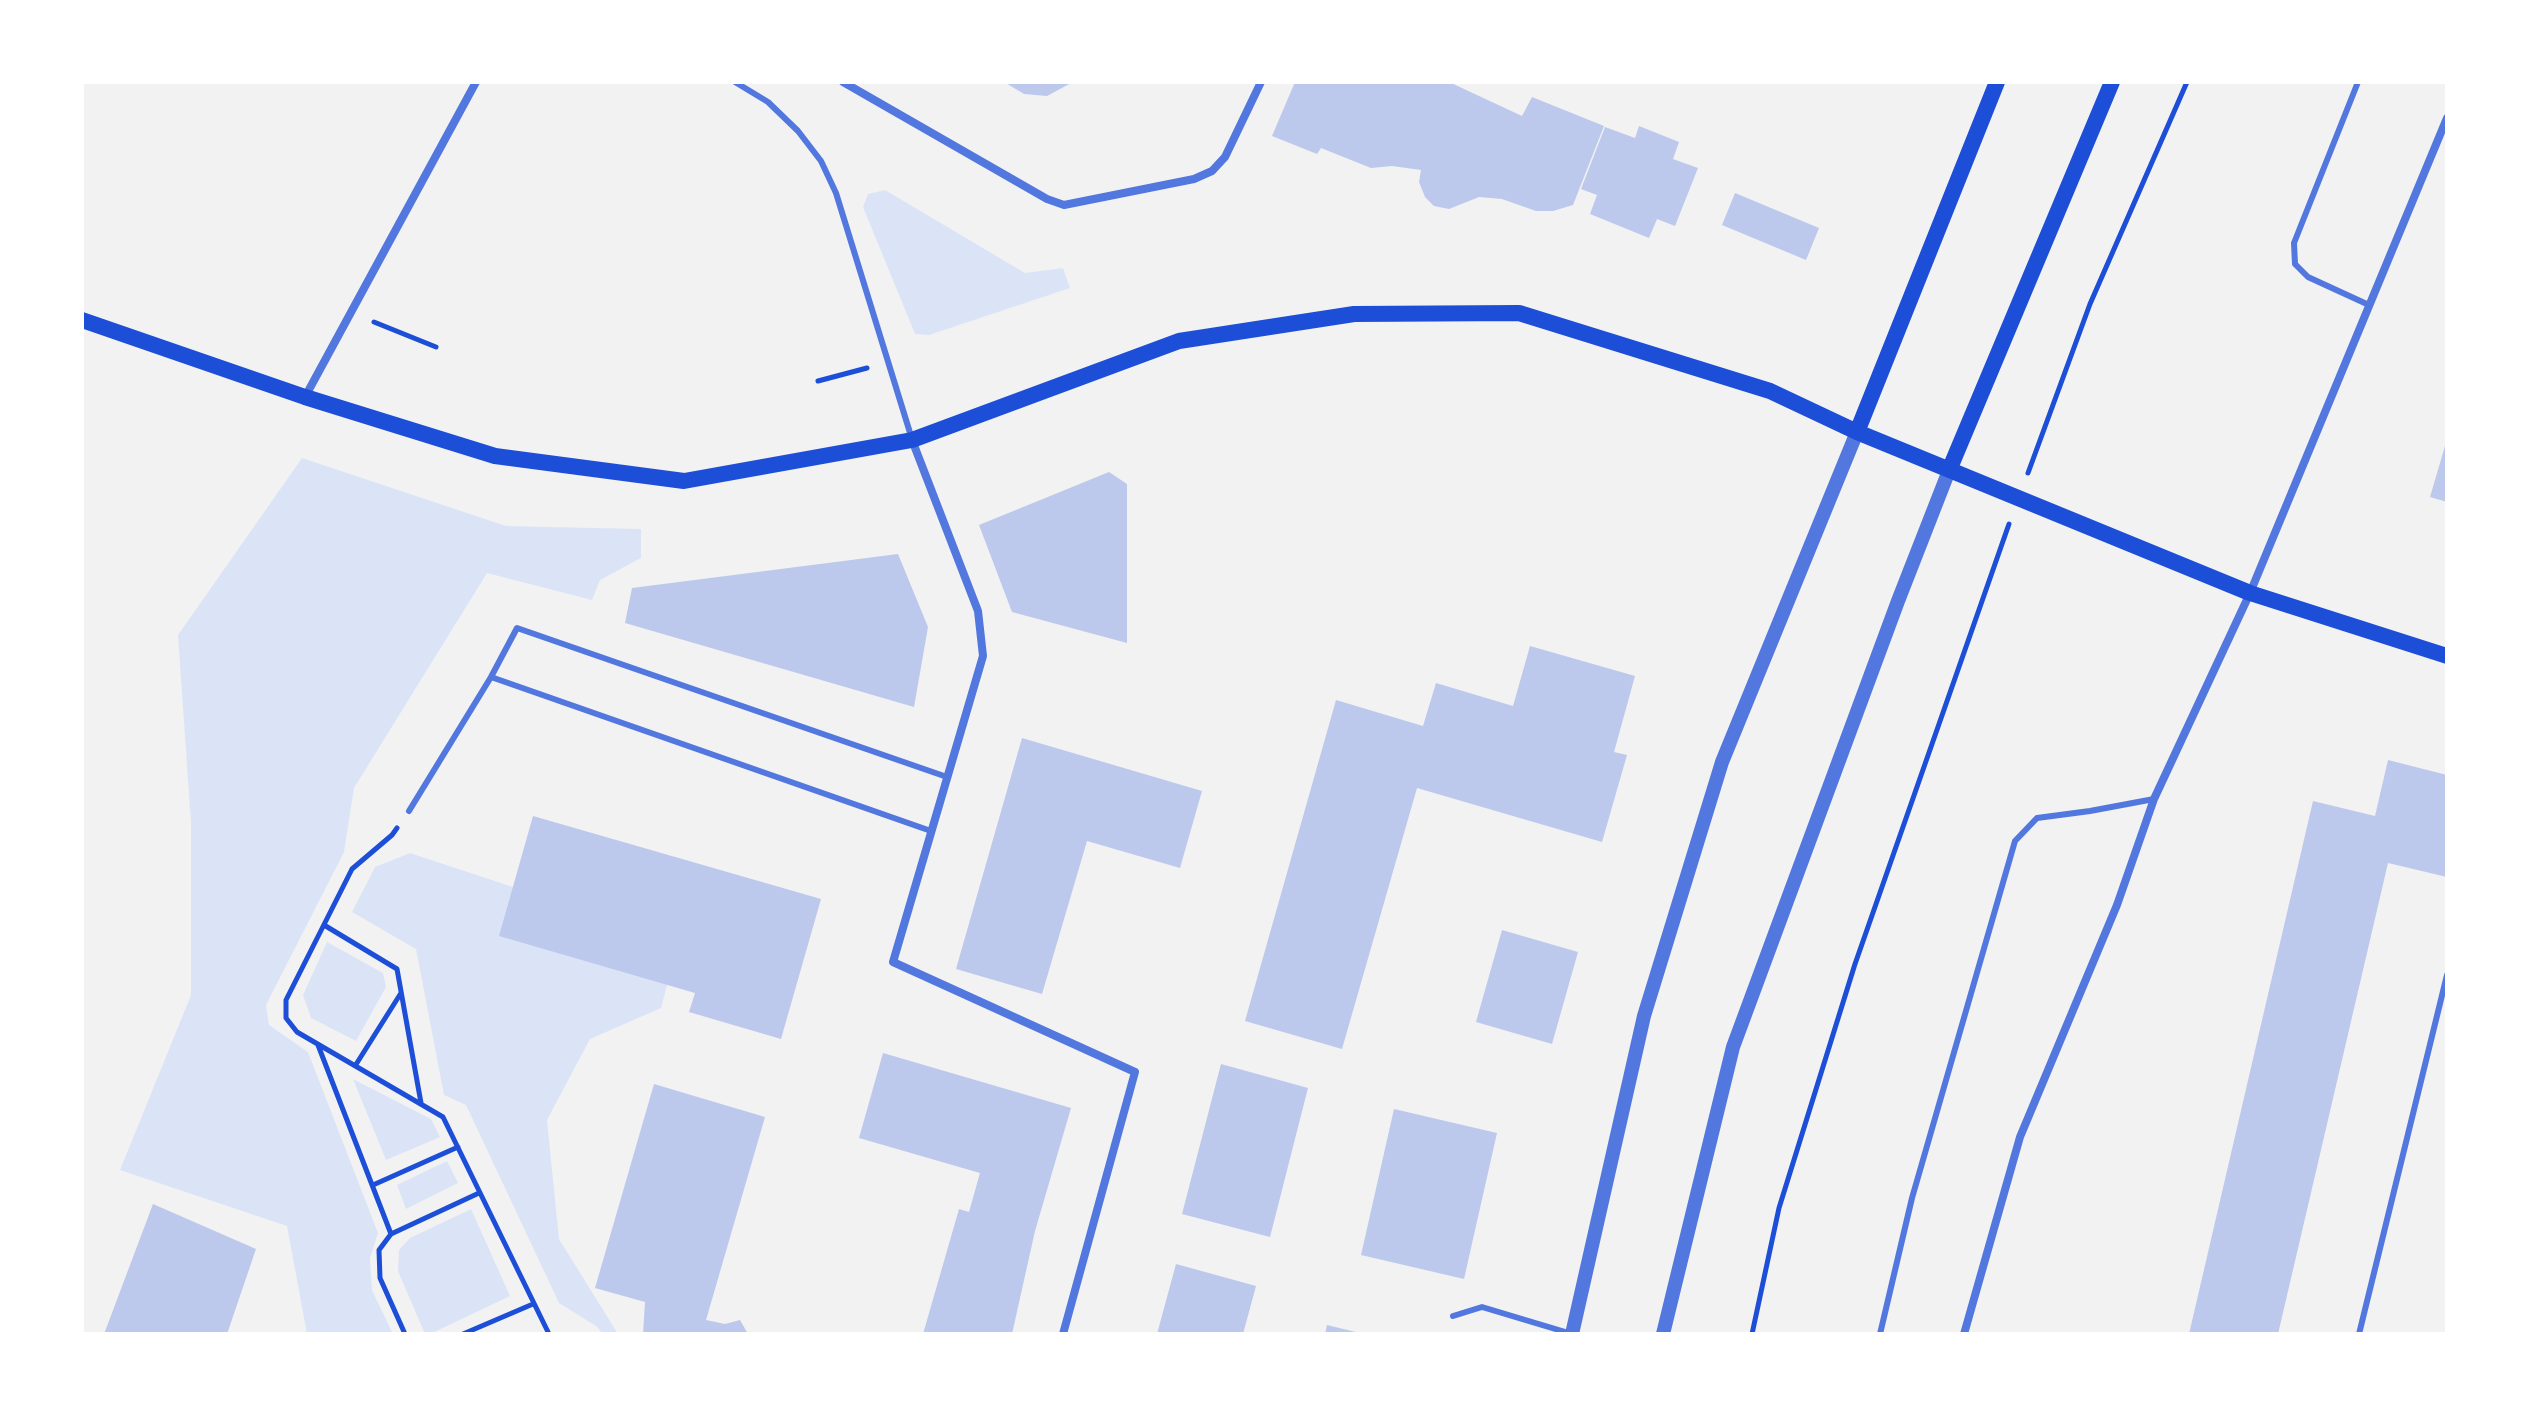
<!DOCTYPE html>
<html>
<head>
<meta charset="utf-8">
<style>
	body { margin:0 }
	#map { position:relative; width:2529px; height:1416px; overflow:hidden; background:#f2f2f2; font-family:"Roboto Condensed",sans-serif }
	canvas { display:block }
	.frame { position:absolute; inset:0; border:84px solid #fff; pointer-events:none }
</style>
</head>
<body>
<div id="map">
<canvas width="2529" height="1416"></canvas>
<div class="frame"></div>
</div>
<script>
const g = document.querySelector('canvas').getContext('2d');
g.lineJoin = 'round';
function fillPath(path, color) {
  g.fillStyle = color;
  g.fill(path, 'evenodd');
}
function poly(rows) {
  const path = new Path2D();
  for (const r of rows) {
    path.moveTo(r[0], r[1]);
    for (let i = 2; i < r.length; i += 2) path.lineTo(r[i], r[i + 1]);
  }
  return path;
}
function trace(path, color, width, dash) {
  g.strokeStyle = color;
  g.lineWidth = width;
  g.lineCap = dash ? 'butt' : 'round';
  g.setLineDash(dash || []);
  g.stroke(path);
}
const green = poly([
	[885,190,1025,273,1063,268,1070,288,929,335,915,334,863,207,868,194],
	[302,458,506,526,641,529,641,558,600,580,592,600,487,573,354,788,344,852,266,1005,269,1025,308,1052,378,1233,370,1258,372,1290,393,1334,307,1334,287,1226,120,1170,191,995,191,823,178,635],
	[410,853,513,887,667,985,661,1008,590,1039,547,1120,559,1239,618,1334,603,1334,596,1326,559,1303,466,1105,444,1095,416,949,352,912,375,867],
	[327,942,383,973,386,987,356,1041,311,1018,303,995],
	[353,1079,431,1119,440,1137,386,1160],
	[447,1161,458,1183,406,1209,397,1185],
	[471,1209,510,1296,430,1334,425,1334,398,1271,399,1250,410,1238]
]);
const building = poly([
	[1004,82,1073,82,1047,96,1024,94],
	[1295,82,1449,82,1522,116,1532,97,1604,126,1573,205,1553,211,1536,211,1502,199,1479,197,1449,209,1434,206,1425,197,1419,182,1421,170,1392,166,1371,168,1321,148,1317,154,1272,136],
	[1639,126,1679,142,1673,159,1698,168,1675,226,1657,219,1649,238,1590,214,1597,195,1581,189,1605,127,1635,138],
	[1735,193,1819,228,1806,260,1722,225],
	[2447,439,2447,502,2430,497],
	[1109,472,1127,484,1127,643,1012,612,979,525],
	[898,554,928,627,914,707,625,623,632,588],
	[1530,646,1635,676,1614,752,1627,755,1602,842,1417,788,1342,1049,1245,1021,1336,700,1423,726,1436,683,1513,706],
	[1022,738,1202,791,1180,868,1087,841,1042,994,956,969],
	[2388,760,2447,775,2447,877,2388,863,2278,1334,2189,1334,2313,801,2375,816],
	[533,816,821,899,781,1039,689,1012,695,993,499,936],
	[1502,930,1578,952,1552,1044,1476,1022],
	[883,1053,1071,1108,1035,1231,1012,1334,923,1334,959,1209,969,1212,980,1173,859,1138],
	[1221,1064,1308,1088,1270,1237,1182,1214],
	[654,1084,765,1117,706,1320,725,1324,740,1320,748,1334,643,1334,645,1302,595,1288],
	[1394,1109,1497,1133,1464,1279,1361,1255],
	[153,1204,256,1249,227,1334,104,1334],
	[1176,1264,1256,1286,1243,1334,1157,1334],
	[1327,1325,1360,1333,1360,1334,1325,1334]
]);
const path = poly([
	[374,322,436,347],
	[818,381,867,368],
	[2028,473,2090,304,2187,82],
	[397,828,392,835,352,869,286,1000,286,1018,297,1032,443,1117,549,1334],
	[324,925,397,969,421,1103],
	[318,1045,391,1234],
	[355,1066,401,993],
	[373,1185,458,1147],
	[405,1334,380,1278,379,1250,391,1234,479,1193],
	[463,1334,533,1304],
	[1752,1334,1779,1208,1855,964,2009,524]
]);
const service = poly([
	[735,82,768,102,798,131,821,161,836,193,911,436],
	[2358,82,2294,243,2295,264,2308,277,2369,305],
	[491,677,517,628,947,777],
	[409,811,491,677,931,831],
	[1453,1316,1482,1307,1572,1334],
	[1880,1334,1912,1198,2015,841,2037,818,2090,811,2154,799],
	[2359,1334,2447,975]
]);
const minor = poly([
	[843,82,1047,199,1064,205,1194,179,1212,171,1225,157,1261,82],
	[305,397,476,82],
	[912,440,978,611,983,656,893,962,1135,1072,1063,1334],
	[1964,1334,2020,1137,2117,905,2154,799,2250,593,2447,118]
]);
const tertiary = poly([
	[1572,1334,1644,1016,1722,762,1857,432],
	[1663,1334,1733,1047,1898,601,1950,468]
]);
const secondary = poly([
	[82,320,305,397,495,456,684,481,912,440,1179,341,1354,314,1519,313,1770,391,1857,432,2250,593,2447,656],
	[1857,432,1997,82],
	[1950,468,2112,82]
]);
fillPath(green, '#dbe4f7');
fillPath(building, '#bdc9ec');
trace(path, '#1d4ed8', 5);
trace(service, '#5277de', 6);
trace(minor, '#5277de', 8);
trace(tertiary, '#5277de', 14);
trace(secondary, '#1d4ed8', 16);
</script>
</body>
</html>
